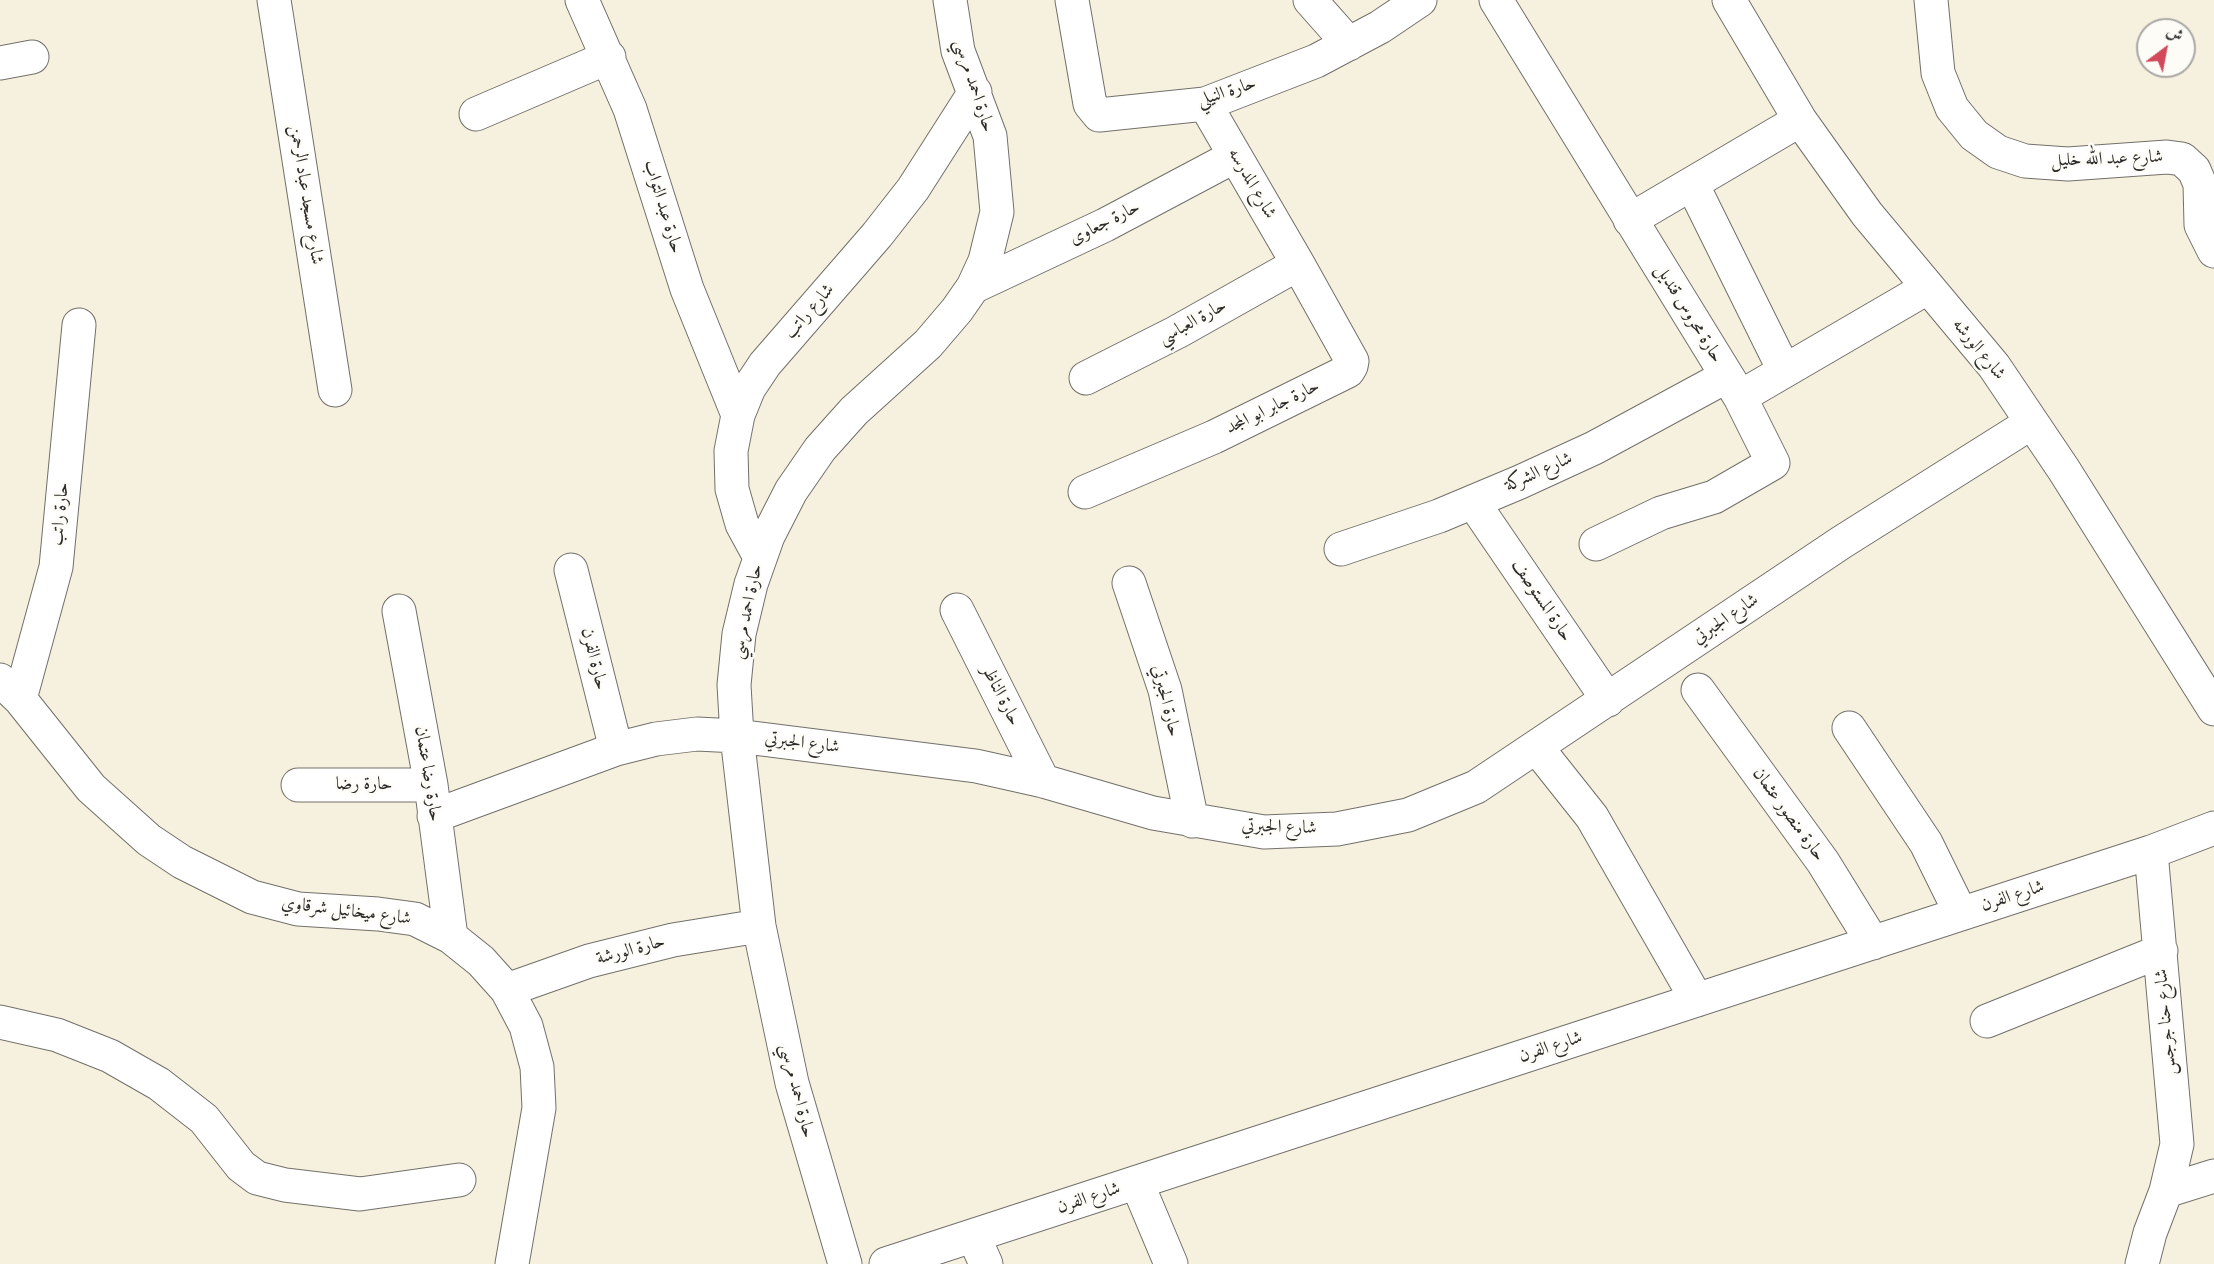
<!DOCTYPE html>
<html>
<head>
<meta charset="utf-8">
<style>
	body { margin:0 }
	#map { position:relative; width:2214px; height:1264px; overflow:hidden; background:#f6f0de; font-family:"IM FELL English",Amiri,serif }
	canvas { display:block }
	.north { position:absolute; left:2136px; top:18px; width:60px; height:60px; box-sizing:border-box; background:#fdfcf7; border:2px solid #a9a8a5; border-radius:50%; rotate:32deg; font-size:16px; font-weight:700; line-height:24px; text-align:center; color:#2b2b2b }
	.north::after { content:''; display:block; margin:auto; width:21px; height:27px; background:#d1495b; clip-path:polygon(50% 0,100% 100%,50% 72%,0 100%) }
</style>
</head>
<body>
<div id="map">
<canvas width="2214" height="1264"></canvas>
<div class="north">ش</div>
</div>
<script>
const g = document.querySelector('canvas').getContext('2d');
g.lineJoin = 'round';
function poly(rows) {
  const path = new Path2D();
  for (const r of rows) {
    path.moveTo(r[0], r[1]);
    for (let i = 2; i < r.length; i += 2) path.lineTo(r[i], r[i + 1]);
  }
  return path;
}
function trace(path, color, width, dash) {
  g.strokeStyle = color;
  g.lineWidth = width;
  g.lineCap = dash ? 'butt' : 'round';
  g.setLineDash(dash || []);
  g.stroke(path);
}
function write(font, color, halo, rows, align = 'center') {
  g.font = font + ' "IM FELL English",Amiri,serif';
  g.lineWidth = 5;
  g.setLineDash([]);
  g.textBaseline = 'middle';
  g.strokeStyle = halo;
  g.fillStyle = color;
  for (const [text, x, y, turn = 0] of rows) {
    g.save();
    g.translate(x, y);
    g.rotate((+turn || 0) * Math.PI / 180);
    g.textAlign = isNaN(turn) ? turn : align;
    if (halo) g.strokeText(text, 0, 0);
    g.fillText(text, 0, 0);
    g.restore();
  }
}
const minor = poly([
	[274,0,335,390],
	[582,0,630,109,687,289,738,415],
	[1072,0,1090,104,1099,115,1205,104,1316,61,1380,27,1420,0],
	[1310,0,1349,44],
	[1496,0,1740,397,1773,463,1714,497,1661,513,1596,544],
	[1729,0,1800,120,1867,214,1994,366,2064,470,2214,709],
	[1931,0,1938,73,1952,108,1974,135,1998,152,2025,161,2068,164,2167,157,2182,159,2194,170,2200,184,2201,225,2214,251],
	[0,63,32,57],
	[476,114,609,57],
	[1692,184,1784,370],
	[1630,220,1800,120],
	[973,287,1105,225,1235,156],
	[1086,378,1177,332,1298,264],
	[1740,397,1927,288],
	[1085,492,1214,437,1348,371,1351,366,1352,361,1298,264,1205,104],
	[1473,502,1608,700],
	[1341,549,1439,516,1520,482,1594,448,1727,376],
	[760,557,742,524,732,489,731,451,738,415,749,388,765,364,877,235,913,189,975,92],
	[571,570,616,749],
	[1129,583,1165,690,1192,821],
	[957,610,1043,781],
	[399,611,431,785,451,937],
	[0,680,20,699,91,788,149,840,182,862,252,897,298,909,378,914,415,919,451,937,481,961,507,990,526,1026,537,1067,539,1108,512,1264],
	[1698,690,1823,862,1873,943],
	[20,699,56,567,79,325],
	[1849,728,1926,843,1961,914],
	[1538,749,1592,817,1697,1000],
	[298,785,431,785],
	[434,816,616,749,656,739,697,734,737,736,976,766,1043,781,1153,813,1264,832,1337,829,1408,815,1476,787,1842,542,2031,423],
	[507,990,589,961,673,940,759,926],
	[1987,1021,2161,951],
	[0,1022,57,1035,110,1056,159,1084,204,1119,241,1166,257,1178,285,1185,360,1194,459,1180],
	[1137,1183,1171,1264],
	[2166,1191,2214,1176],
	[974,1237,986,1264],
	[845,1264,792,1083,759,926,737,736,734,685,739,634,751,584,768,536,791,491,820,449,854,411,928,344,957,310,973,287,985,261,997,212,990,136,958,51,950,0],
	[886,1264,2151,852,2214,828],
	[2142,1264,2150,1233,2166,1191,2177,1144,2151,852]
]);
const streetNames = [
	["حارة احمد مرسي",973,86,72],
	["حارة النيلي",1227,93,-18],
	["شارع عبد الله خليل",2107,160,-2],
	["شارع المدرسه",1251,184,60],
	["شارع مسجد عباد الرحمن",305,195,81],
	["حارة عبد التواب",662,207,73],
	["حارة جعاوى",1105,224,-27],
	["شارع راتب",810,312,-49],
	["حارة محروس قنديل",1688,314,58],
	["حارة العباسي",1193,323,-29],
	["شارع الورشه",1978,350,51],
	["حارة جابر ابو المجد",1273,408,-26],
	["شارع الشركة",1539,473,-24],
	["حارة راتب",61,514,-84],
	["حارة المستوصف",1541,601,56],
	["حارة احمد مرسي",748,612,-78],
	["شارع الجبرتي",1726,620,-34],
	["حارة الفرن",593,659,76],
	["حارة الناظر",1000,696,63],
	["حارة الجبرتي",1165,701,76],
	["شارع الجبرتي",802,744,7],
	["حارة رضا عتمان",427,774,81],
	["حارة رضا",364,785],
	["حارة منصور عثمان",1788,815,54],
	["شارع الجبرتي",1279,828,2],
	["شارع الفرن",2013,897,-18],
	["شارع ميخائيل شرقاوي",346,912,7],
	["حارة الورشة",631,951,-15],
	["شارع حنا جرجس",2167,1022,-95],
	["شارع الفرن",1551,1048,-18],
	["حارة احمد مرسي",796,1091,76],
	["شارع الفرن",1089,1199,-18]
];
trace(minor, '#72706a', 35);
trace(minor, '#fff', 33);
write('18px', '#2b2b2b', '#fdfcf7', streetNames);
</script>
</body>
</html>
